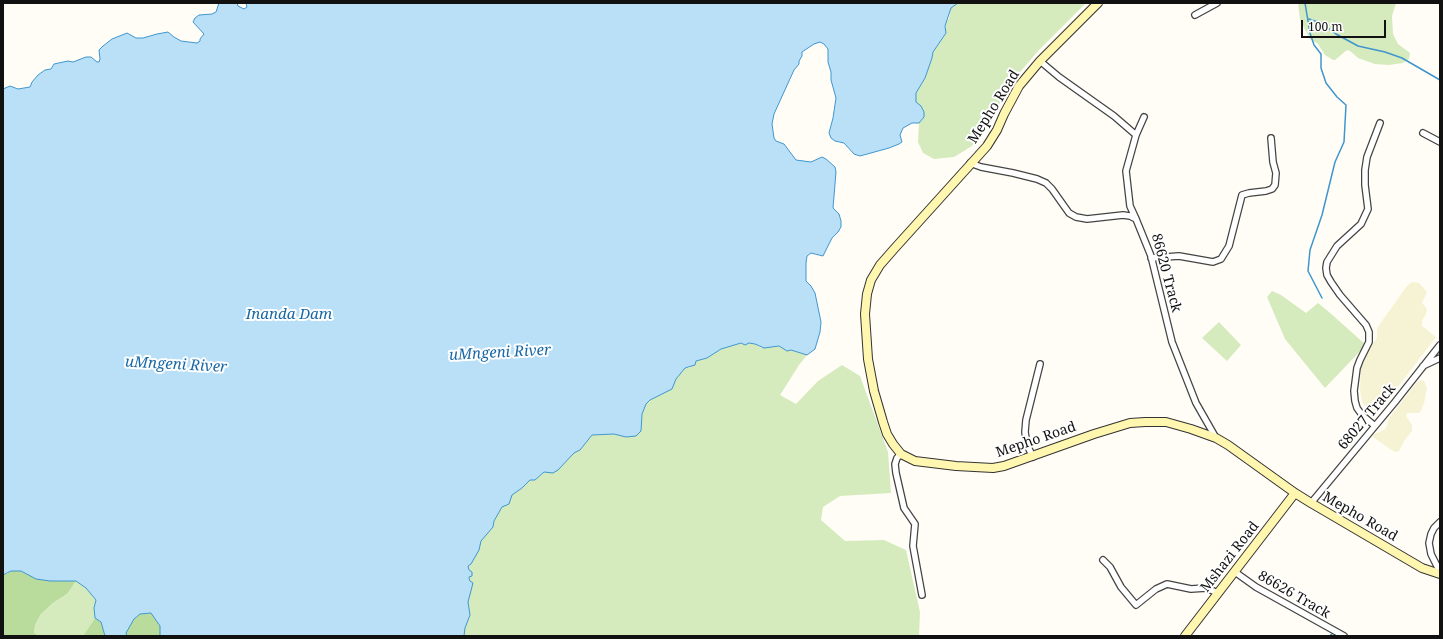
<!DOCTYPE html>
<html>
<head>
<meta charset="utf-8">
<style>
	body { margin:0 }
	#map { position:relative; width:1443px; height:639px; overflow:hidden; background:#fffdf5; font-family:"Noto Serif",serif }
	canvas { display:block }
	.frame { position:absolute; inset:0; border:4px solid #111; pointer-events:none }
	.scale { position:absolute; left:1301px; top:20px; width:85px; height:18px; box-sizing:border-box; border:2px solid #111; border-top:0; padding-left:5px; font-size:12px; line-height:14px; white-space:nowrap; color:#111; -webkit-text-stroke:3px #fff; paint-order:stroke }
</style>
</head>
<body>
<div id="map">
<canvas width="1443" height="639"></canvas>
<div class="frame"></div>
<div class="scale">100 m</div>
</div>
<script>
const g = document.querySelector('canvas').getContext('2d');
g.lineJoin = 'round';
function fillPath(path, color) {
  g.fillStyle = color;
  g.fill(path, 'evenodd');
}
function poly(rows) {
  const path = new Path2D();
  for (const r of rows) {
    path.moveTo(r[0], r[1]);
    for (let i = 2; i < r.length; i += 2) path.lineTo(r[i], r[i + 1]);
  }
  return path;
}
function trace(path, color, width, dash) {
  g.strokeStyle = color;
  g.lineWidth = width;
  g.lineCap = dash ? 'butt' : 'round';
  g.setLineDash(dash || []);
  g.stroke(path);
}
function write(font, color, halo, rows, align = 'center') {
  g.font = font + ' "Noto Serif",serif';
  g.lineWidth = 4;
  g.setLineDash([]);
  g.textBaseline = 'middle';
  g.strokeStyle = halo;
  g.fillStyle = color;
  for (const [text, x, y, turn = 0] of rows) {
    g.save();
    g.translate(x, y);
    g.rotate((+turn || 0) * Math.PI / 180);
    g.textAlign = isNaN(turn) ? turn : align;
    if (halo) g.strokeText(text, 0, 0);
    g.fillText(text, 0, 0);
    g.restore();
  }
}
const farmland = poly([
	[1412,282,1419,283,1427,292,1422,303,1427,309,1426,314,1422,321,1422,326,1436,337,1388,400,1376,412,1371,412,1367,409,1362,402,1360,390,1361,367,1369,349,1377,338,1377,328,1407,286],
	[1421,380,1424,381,1427,388,1424,403,1421,411,1419,413,1407,413,1406,416,1412,425,1412,431,1404,441,1399,451,1397,452,1393,451,1373,437,1374,434,1382,431,1386,428,1389,418,1417,382]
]);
const green = poly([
	[958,3,1086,3,1038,51,1010,84,990,122,972,146,954,157,934,159,923,153,918,142,919,123,924,117,916,102,916,93,925,78,932,58,933,52,946,33,946,23,949,18,951,8],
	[1298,3,1396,3,1392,16,1393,34,1398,44,1410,53,1409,59,1403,63,1389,65,1375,64,1358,58,1350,51,1347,50,1335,60,1333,60,1325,55,1318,44,1310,39,1300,20],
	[1272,291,1281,295,1306,313,1318,303,1329,312,1366,345,1325,388,1285,339,1267,297],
	[1219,322,1241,345,1227,361,1202,338],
	[741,343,745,345,749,343,755,344,761,348,779,346,787,351,791,350,807,355,799,365,780,395,796,404,818,381,842,365,860,376,888,452,891,493,840,496,823,507,821,520,845,541,884,540,906,550,920,612,919,636,464,636,465,628,470,615,468,602,469,594,472,587,469,578,469,577,472,576,468,566,471,564,479,550,480,541,493,527,494,521,502,507,510,501,512,495,522,488,530,480,535,480,544,472,558,470,574,453,580,450,592,435,614,434,626,437,632,436,641,431,642,414,646,404,657,395,672,389,676,379,685,368,689,368,696,361,707,358,721,349],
	[76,581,86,588,96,600,94,608,95,618,83,636,39,636,34,633,35,625,41,614,53,603,67,594]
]);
const forest = poly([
	[11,571,22,571,50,581,76,581,67,594,53,603,41,614,35,625,34,633,39,636,3,636,3,574,7,574],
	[152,613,160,626,160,636,127,636,126,633,134,619,140,614],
	[95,618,101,622,105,636,83,636]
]);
const water = poly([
	[219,3,237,3,238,6,244,9,247,7,246,3,958,3,951,8,945,26,946,33,933,52,932,58,925,78,916,93,916,102,921,106,924,112,924,117,919,123,912,123,903,128,900,135,902,142,899,144,889,148,860,156,854,154,844,143,835,141,831,138,829,133,833,118,836,98,831,80,831,72,828,62,828,49,824,44,820,42,814,44,802,52,802,56,799,61,799,64,794,70,774,114,772,124,774,138,776,141,784,144,796,160,811,162,822,157,826,159,835,167,836,172,833,208,839,214,841,221,841,227,838,232,832,238,823,256,811,253,807,256,806,263,806,281,811,286,815,293,821,322,820,332,815,349,807,355,791,350,787,351,779,346,764,348,755,344,749,343,745,345,741,343,721,349,707,358,696,361,695,365,685,368,676,379,672,389,650,400,646,404,642,414,641,431,636,436,626,437,614,434,592,435,580,450,574,453,558,470,553,473,544,472,535,480,530,480,522,488,512,495,509,504,502,507,494,521,493,527,481,541,479,550,471,564,468,566,469,570,472,572,472,576,469,577,469,578,470,581,473,583,468,602,470,615,465,628,464,636,160,636,160,626,151,613,140,614,134,619,126,633,127,636,105,636,101,622,95,618,94,608,96,600,86,588,76,581,50,581,36,579,21,571,11,571,3,575,3,89,10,86,18,89,30,87,32,82,38,75,45,70,51,69,54,64,68,61,73,62,86,57,91,57,97,62,99,62,100,59,99,50,103,46,112,39,127,33,136,38,143,38,157,34,168,32,174,37,181,41,197,43,200,41,200,39,204,34,193,22,195,18,199,15,212,14,216,12,219,3]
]);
const stream = poly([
	[1305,3,1310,33,1314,45,1321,54,1321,68,1326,83,1337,97,1346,105,1344,142,1335,162,1322,215,1310,250,1308,271,1322,298],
	[1309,19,1321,23,1336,34,1358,46,1385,52,1402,58,1440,80],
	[1329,636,1332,634]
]);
const street = poly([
	[1195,15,1217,3],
	[1040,61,1059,77,1114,116,1136,135],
	[1423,133,1440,142],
	[970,163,981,167,1013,173,1037,179,1046,183,1052,189,1069,213,1076,217,1087,219,1123,215,1130,216,1136,219,1151,256,1172,342,1196,403,1216,438],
	[1136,219,1130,206,1126,171,1136,135,1144,117],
	[1151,258,1179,256,1213,262,1221,259,1229,246,1242,195,1249,193,1266,191,1272,189,1275,185,1276,173,1273,162,1271,138],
	[1423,366,1440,358],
	[1375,426,1362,415,1357,408,1355,401,1354,391,1357,368,1360,360,1369,342,1369,332,1366,325,1340,295,1331,282,1327,275,1326,268,1327,262,1337,246,1361,224,1368,209,1365,185,1365,170,1367,157,1380,123],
	[901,454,897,458,895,464,896,473,904,508,915,524,913,546,922,595],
	[1033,457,1027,445,1025,432,1026,420,1040,364],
	[1311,503,1395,402,1440,345],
	[1440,522,1434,528,1431,534,1429,543,1431,554,1440,572],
	[1103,560,1110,567,1121,587,1136,605,1156,589,1167,584,1191,589,1206,588,1218,593],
	[1235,572,1256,587,1344,636]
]);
const secondary = poly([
	[1098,3,1040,61,1019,86,1004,114,997,130,987,146,894,249,880,265,871,280,867,294,865,314,868,359,874,391,883,422,887,434,893,444,901,454,915,461,956,466,993,468,1004,466,1094,434,1130,423,1145,422,1166,422,1191,429,1216,438,1228,445,1295,493,1311,503,1422,568,1440,574],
	[1185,636,1295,493]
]);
const streetNames = [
	["Mepho Road",994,107,-58],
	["86620 Track",1166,273,75],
	["68027 Track",1367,417,-50],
	["Mepho Road",1036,440,-19],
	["Mepho Road",1360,517,30],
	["Mshazi Road",1230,557,-52],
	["86626 Track",1294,595,30]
];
const waterNames = [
	["Inanda Dam",289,315],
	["uMngeni River",500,353,-3],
	["uMngeni River",176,365,3]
];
fillPath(farmland, '#f6f3d4');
fillPath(green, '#d5ebbd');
fillPath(forest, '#b9dc9c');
fillPath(water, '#b9e0f7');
trace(water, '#3f96cf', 1);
trace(stream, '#3f96cf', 1.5);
trace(street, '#444', 8);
trace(secondary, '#333', 10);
trace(street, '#fff', 5.5);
trace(secondary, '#fff6b0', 8);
write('14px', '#111', '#fff', streetNames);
write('italic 15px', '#1768a6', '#fff', waterNames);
</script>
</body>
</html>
